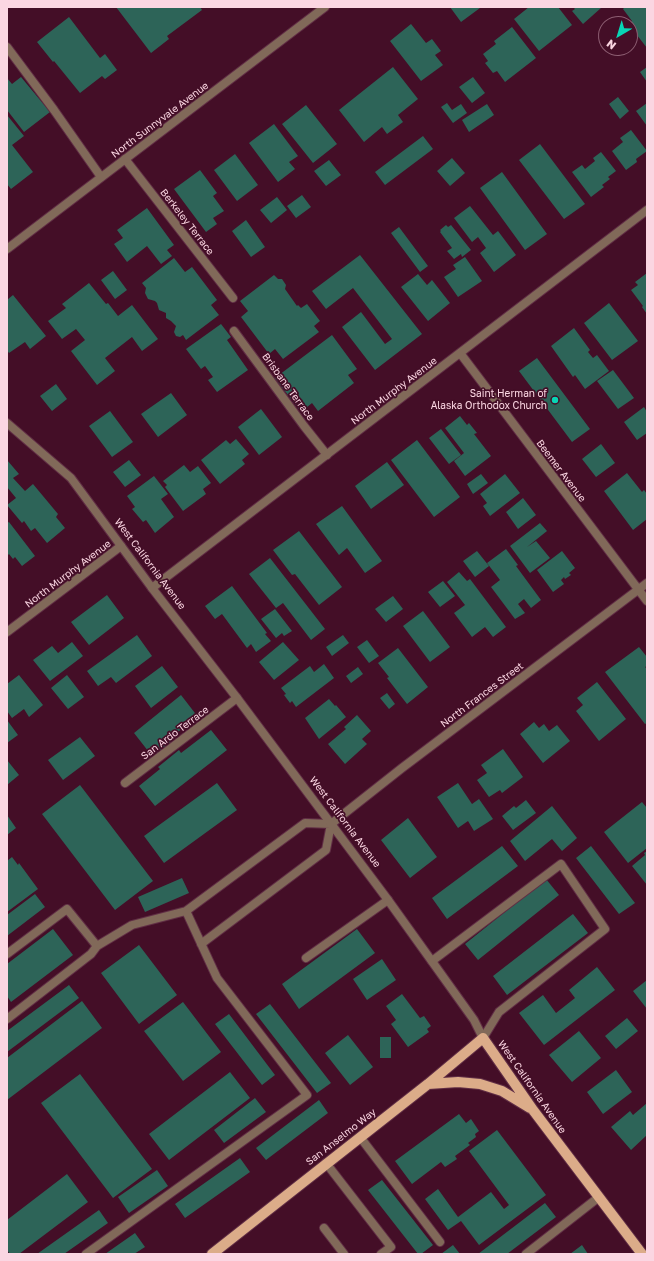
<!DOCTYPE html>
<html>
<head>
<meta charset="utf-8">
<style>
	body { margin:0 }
	#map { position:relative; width:654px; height:1261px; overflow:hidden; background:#440e27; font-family:"Golos Text",sans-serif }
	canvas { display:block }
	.frame { position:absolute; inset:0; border:8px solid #fbd6e2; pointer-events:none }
	.north { position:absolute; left:598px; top:16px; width:40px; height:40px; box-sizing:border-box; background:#440e27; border:1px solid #8d5e72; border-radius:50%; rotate:218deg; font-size:11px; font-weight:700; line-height:16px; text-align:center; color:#fbd6e2 }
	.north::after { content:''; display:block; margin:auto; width:14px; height:18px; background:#08d5b5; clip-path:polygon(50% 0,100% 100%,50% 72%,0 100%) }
</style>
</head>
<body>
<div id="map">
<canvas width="654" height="1261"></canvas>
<div class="frame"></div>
<div class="north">N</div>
</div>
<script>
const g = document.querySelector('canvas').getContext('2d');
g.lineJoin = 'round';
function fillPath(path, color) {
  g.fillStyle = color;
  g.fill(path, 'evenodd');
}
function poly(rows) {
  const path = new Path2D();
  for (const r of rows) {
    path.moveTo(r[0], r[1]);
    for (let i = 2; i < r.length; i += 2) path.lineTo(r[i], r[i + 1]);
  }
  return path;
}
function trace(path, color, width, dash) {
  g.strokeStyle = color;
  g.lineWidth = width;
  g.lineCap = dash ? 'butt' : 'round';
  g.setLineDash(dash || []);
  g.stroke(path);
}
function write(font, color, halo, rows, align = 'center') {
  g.font = font + ' "Golos Text",sans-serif';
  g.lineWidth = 3.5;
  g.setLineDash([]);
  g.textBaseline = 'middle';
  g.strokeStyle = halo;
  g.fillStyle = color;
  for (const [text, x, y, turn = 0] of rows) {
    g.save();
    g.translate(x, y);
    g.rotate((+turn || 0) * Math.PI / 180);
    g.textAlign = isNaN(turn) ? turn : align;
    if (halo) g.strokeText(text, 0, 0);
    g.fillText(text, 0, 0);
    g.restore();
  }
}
const building = poly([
	[116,7,200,7,202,10,167,36,169,39,151,53],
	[450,7,479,7,480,8,461,22],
	[529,7,533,7,534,8,536,7,558,7,572,25,539,51,514,19],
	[573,7,600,7,601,8,583,24,572,11,575,9],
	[625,7,647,7,647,48,630,26,630,23,632,21,623,9],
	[69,17,100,58,105,54,117,70,105,79,102,76,80,93,54,61,53,62,37,42],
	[411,24,426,43,432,39,441,51,435,55,443,65,421,81,390,41],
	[512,27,536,58,505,82,497,71,493,73,485,63,488,61,483,54,496,44,494,41],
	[393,67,418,99,398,115,403,122,387,134,382,127,364,142,339,110],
	[647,67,647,82,640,72],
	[21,77,50,112,24,132,7,110,7,78,12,84],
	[473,77,485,93,472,103,459,87],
	[618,97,629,111,620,119,609,104],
	[447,103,452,110,461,104,467,113,453,123,441,107],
	[647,103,647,126,636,111],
	[487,104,494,115,469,132,462,120],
	[306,105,337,144,313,163,282,124],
	[7,115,24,136,12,145,33,172,11,189,7,184],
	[274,124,298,156,289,162,295,169,278,182,249,143],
	[631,130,647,151,636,159,637,162,626,170,612,151,623,142,620,138],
	[423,136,433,149,385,185,375,172],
	[540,144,585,204,564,219,519,160],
	[601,152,616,171,608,177,610,179,602,185,604,187,591,197,572,172,582,165,585,169,595,161,593,158],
	[235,154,258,185,237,201,214,170],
	[452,158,465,173,450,186,437,171],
	[329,160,341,175,326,186,314,171],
	[200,170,217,193,213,196,224,211,213,218,217,224,206,232,174,189],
	[502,172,547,234,525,250,480,188],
	[302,195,311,207,296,218,287,206],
	[277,197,287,210,271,223,260,210],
	[470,206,493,235,498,231,516,255,494,272,480,253,486,248,478,237,472,242,454,218],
	[147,208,174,245,167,250,172,256,161,264,147,246,127,262,114,244,123,238,117,230],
	[246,220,265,247,251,257,232,231],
	[446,225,448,227,451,225,471,250,462,257,461,254,454,259,447,251,452,248,440,232,441,231,440,230],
	[399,227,428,266,420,272,391,233],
	[360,255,422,334,375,370,342,327,361,312,385,344,392,339,353,288,326,309,312,291],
	[465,257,482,281,458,297,444,277,456,269,453,265],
	[174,258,185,272,192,267,217,300,211,305,219,315,186,340,183,335,180,337,176,336,174,332,176,326,171,321,166,318,166,313,159,310,157,303,155,301,148,299,145,293,146,288,142,283],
	[113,271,127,290,115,299,101,280],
	[647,273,647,314,642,307,643,306,631,290,638,285,635,282],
	[418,274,427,285,432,280,450,303,428,321,401,287],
	[274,275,278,279,282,279,286,285,285,289,297,306,298,305,301,308,307,304,320,321,314,326,319,332,283,359,275,349,269,354,241,317,248,311,240,301],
	[89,283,106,304,108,303,118,316,132,305,158,339,142,351,132,337,105,358,115,371,97,385,71,351,85,340,76,329,62,339,48,321,66,308,62,304],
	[13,295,46,336,30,349,25,342,9,353,7,350,7,300],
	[609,303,638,341,612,360,584,323],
	[221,324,231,337,227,340,248,370,217,392,208,380,213,377,205,366,201,369,186,349],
	[574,328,590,350,588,352,593,358,597,355,609,371,585,389,575,375,573,377,551,346],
	[332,335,357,369,348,375,354,383,318,411,312,403,301,412,275,378],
	[537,358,590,429,572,442,519,371],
	[613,370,634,398,618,409,597,381],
	[56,384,67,399,52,411,40,396],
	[171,393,187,415,158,437,141,414],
	[644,407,647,412,647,433,637,440,624,422],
	[261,409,282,437,259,455,238,427],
	[110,411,133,442,112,457,89,426],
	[460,416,467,425,469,423,477,433,474,434,491,456,465,476,454,461,464,453,445,428],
	[441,429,461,455,449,464,429,438],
	[236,439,249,454,242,460,245,464,220,484,201,460,226,440,230,444],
	[417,440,460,497,434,517,391,460],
	[601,444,615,463,596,477,582,459],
	[7,460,19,474,13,478,25,491,33,484,58,514,56,517,65,528,47,543,35,528,31,531,24,521,22,523,7,505,16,498,7,487],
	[129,460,141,475,125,487,113,472],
	[387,462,404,485,371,509,355,486],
	[184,465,190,472,198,466,211,483,203,489,206,494,183,511,165,487,167,485,163,481],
	[627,473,642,492,644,490,647,494,647,519,633,530,604,491],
	[481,474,488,483,473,494,467,484],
	[505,474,520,493,490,516,483,506,487,503,480,494],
	[154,476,168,494,161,499,174,517,155,533,146,520,143,522,132,509,135,507,127,496],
	[523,498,536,515,518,529,506,512],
	[342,506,382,561,365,573,347,548,339,555,316,524],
	[9,522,35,556,22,566,15,557,13,559,9,554,7,556,7,523],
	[540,523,547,531,527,547,536,541,550,558,530,573,510,546],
	[299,531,342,587,319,605,295,574,292,575,273,550],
	[506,549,518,565,516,566,541,600,531,608,524,599,518,604,525,613,515,619,491,587,500,580,487,563],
	[477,551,489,566,475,577,463,561],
	[562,551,575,568,569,573,571,575,565,579,564,577,561,580,564,584,553,592,537,570],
	[270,558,325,629,311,640,283,603,276,608,249,574],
	[459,572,467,581,470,579,506,627,493,637,485,627,472,637,454,613,465,605,447,582],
	[443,581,455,596,440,607,428,592],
	[232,586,267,633,265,634,271,641,256,652,251,644,247,648,222,614,215,619,205,606],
	[107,595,124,618,89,645,71,622],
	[393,596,403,609,386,622,375,609],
	[275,609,292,631,284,636,282,633,276,638,261,619],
	[423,611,450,647,430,662,403,626],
	[137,635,152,656,116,683,111,677,98,686,87,671],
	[343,635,349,643,332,656,326,647],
	[367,640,379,656,369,663,357,647],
	[72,642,83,656,50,681,33,660,52,646,58,653],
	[283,642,299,660,274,680,259,662],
	[639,647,647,657,647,666,645,667,647,669,647,723,645,724,605,672],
	[398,648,428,687,407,704,387,678,389,677,378,663],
	[324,664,334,678,296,707,292,701,290,703,284,695,286,694,281,688,310,666,314,672],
	[162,666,178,687,151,708,135,686],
	[358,667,363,674,351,683,346,676],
	[19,675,43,705,29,717,24,709,12,718,7,711,7,684],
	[67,675,84,697,68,709,51,688],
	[597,682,626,719,599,741,576,711,583,705,577,698],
	[387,693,395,704,389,709,380,698],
	[181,695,198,717,171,737,173,740,152,756,134,733],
	[329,699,335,706,336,705,346,717,319,739,305,718],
	[357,715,371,731,362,739,367,744,345,764,328,744,346,729,344,727],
	[7,720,18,735,7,743],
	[534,722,539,728,544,724,549,731,557,725,570,741,543,763,520,734],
	[211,730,227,750,155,806,139,786,160,769,158,767,179,750,181,753],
	[80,737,95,756,63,780,48,760],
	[503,749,523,777,502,793,500,790,489,797,477,780,487,773,481,765],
	[7,760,19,775,7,785],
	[217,783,237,810,164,863,144,836],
	[458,783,472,804,479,799,493,819,474,831,468,821,458,828,437,797],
	[80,785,153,881,115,910,42,814],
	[526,800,536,813,513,830,502,816,514,806,516,808],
	[642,802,647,808,647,848,628,863,604,832],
	[552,806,577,838,562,851,552,839,525,861,510,841],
	[7,815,16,828,7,835],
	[408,818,437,857,410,878,381,840],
	[502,846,518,866,447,919,432,898],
	[591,846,635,903,619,914,576,858],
	[647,851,647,885,632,866,645,855,644,853],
	[12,857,18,865,19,863,38,889,7,912,7,861],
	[182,878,189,893,145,912,138,897],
	[546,879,559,895,478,960,465,944],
	[35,894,45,907,7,936,7,915],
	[573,914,588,933,507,995,493,976],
	[53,929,73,955,11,1002,7,996,7,964],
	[357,929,375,953,299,1009,282,984],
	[139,945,177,995,139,1024,101,973],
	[382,959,396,980,367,1000,353,979],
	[597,967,615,990,544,1045,519,1013,543,995,556,1013,575,998,569,990],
	[647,980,647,1009,633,991],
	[69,985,79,998,7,1052,7,1031],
	[402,994,420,1018,424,1016,431,1026,427,1029,429,1032,408,1047,391,1024,396,1020,386,1006],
	[82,1001,102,1028,7,1100,7,1058],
	[183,1002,221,1052,183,1081,144,1031],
	[270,1004,331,1083,317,1093,256,1014],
	[229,1014,275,1075,262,1085,215,1024],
	[627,1018,638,1031,616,1049,605,1036],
	[579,1031,601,1058,572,1082,549,1055],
	[348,1035,373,1067,350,1085,325,1053],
	[380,1037,391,1037,391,1058,380,1058],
	[616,1070,632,1092,603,1114,587,1092],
	[230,1072,250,1098,169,1160,149,1134],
	[80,1074,152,1169,113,1198,41,1103],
	[255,1098,266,1112,224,1143,214,1130],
	[319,1100,328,1113,266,1160,256,1148],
	[647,1103,647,1135,631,1150,611,1127,630,1111,633,1115],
	[459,1114,466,1123,471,1119,479,1131,475,1134,476,1137,468,1143,470,1145,455,1156,457,1159,445,1167,441,1162,412,1184,395,1161],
	[497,1130,546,1195,479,1245,461,1221,448,1230,425,1199,438,1189,458,1217,491,1192,504,1209,509,1205,469,1151],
	[240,1158,250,1172,185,1218,175,1204],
	[157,1170,168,1186,129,1213,118,1197],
	[67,1174,88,1202,19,1254,10,1254,7,1250,7,1220],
	[382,1180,433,1245,421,1254,418,1254,368,1190],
	[545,1203,556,1217,507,1254,478,1254],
	[99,1210,108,1223,64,1254,37,1254],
	[135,1233,145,1247,134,1254,105,1254],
	[453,1245,460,1254,441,1254],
	[582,1245,588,1254,570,1254]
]);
const service = poly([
	[7,47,54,110,101,177],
	[125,159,233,298],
	[234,331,304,426,327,455],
	[125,783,237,698],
	[7,954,67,909,97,946],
	[306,958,388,900],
	[432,961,561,864,605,929,499,1012,483,1038],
	[7,1019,91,954,97,946,132,925,186,911,305,823,331,824,326,850,201,944],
	[360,1137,440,1242],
	[326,1163,391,1247,381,1254],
	[324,1228,344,1254],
	[86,1254,307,1095,217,978,186,911],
	[526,1254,599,1197]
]);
const minor = poly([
	[460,353,647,601],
	[152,588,647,210],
	[7,632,121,546],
	[331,824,402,768,647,583]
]);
const tertiary = poly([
	[7,249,325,7],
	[7,423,71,478,152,588,237,698,388,900,474,1020,483,1038]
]);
const primary = poly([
	[428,1084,458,1082,480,1084,502,1091,530,1108],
	[212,1254,428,1084,483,1038,533,1110,642,1254]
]);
const markers = [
	[555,400,4,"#08d5b5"]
];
const streetNames = [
	["North Sunnyvale Avenue",160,120,-37],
	["Berkeley Terrace",187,222,52],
	["Brisbane Terrace",288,387,54],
	["North Murphy Avenue",394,391,-37],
	["Beemer Avenue",561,471,53],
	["West California Avenue",150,564,53],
	["North Murphy Avenue",68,574,-37],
	["North Frances Street",482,695,-37],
	["San Ardo Terrace",175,733,-37],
	["West California Avenue",345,822,53],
	["West California Avenue",532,1087,55],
	["San Anselmo Way",341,1137,-38]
];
const poiNames = [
	["Saint Herman of",547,394],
	["Alaska Orthodox Church",547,406]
];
fillPath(building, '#2d6458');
trace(service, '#612e45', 10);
trace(minor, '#612e45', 10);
trace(tertiary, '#612e45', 10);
trace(primary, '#612e45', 12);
trace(service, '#816959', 8);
trace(minor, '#816959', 8);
trace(tertiary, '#816959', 8);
trace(primary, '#dcac89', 10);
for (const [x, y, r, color] of markers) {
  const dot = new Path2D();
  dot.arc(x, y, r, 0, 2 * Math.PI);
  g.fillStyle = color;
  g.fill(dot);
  trace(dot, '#440e27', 1.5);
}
write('10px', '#fbd6e2', '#440e27', streetNames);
write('10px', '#fbd6e2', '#440e27', poiNames, 'right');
</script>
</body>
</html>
